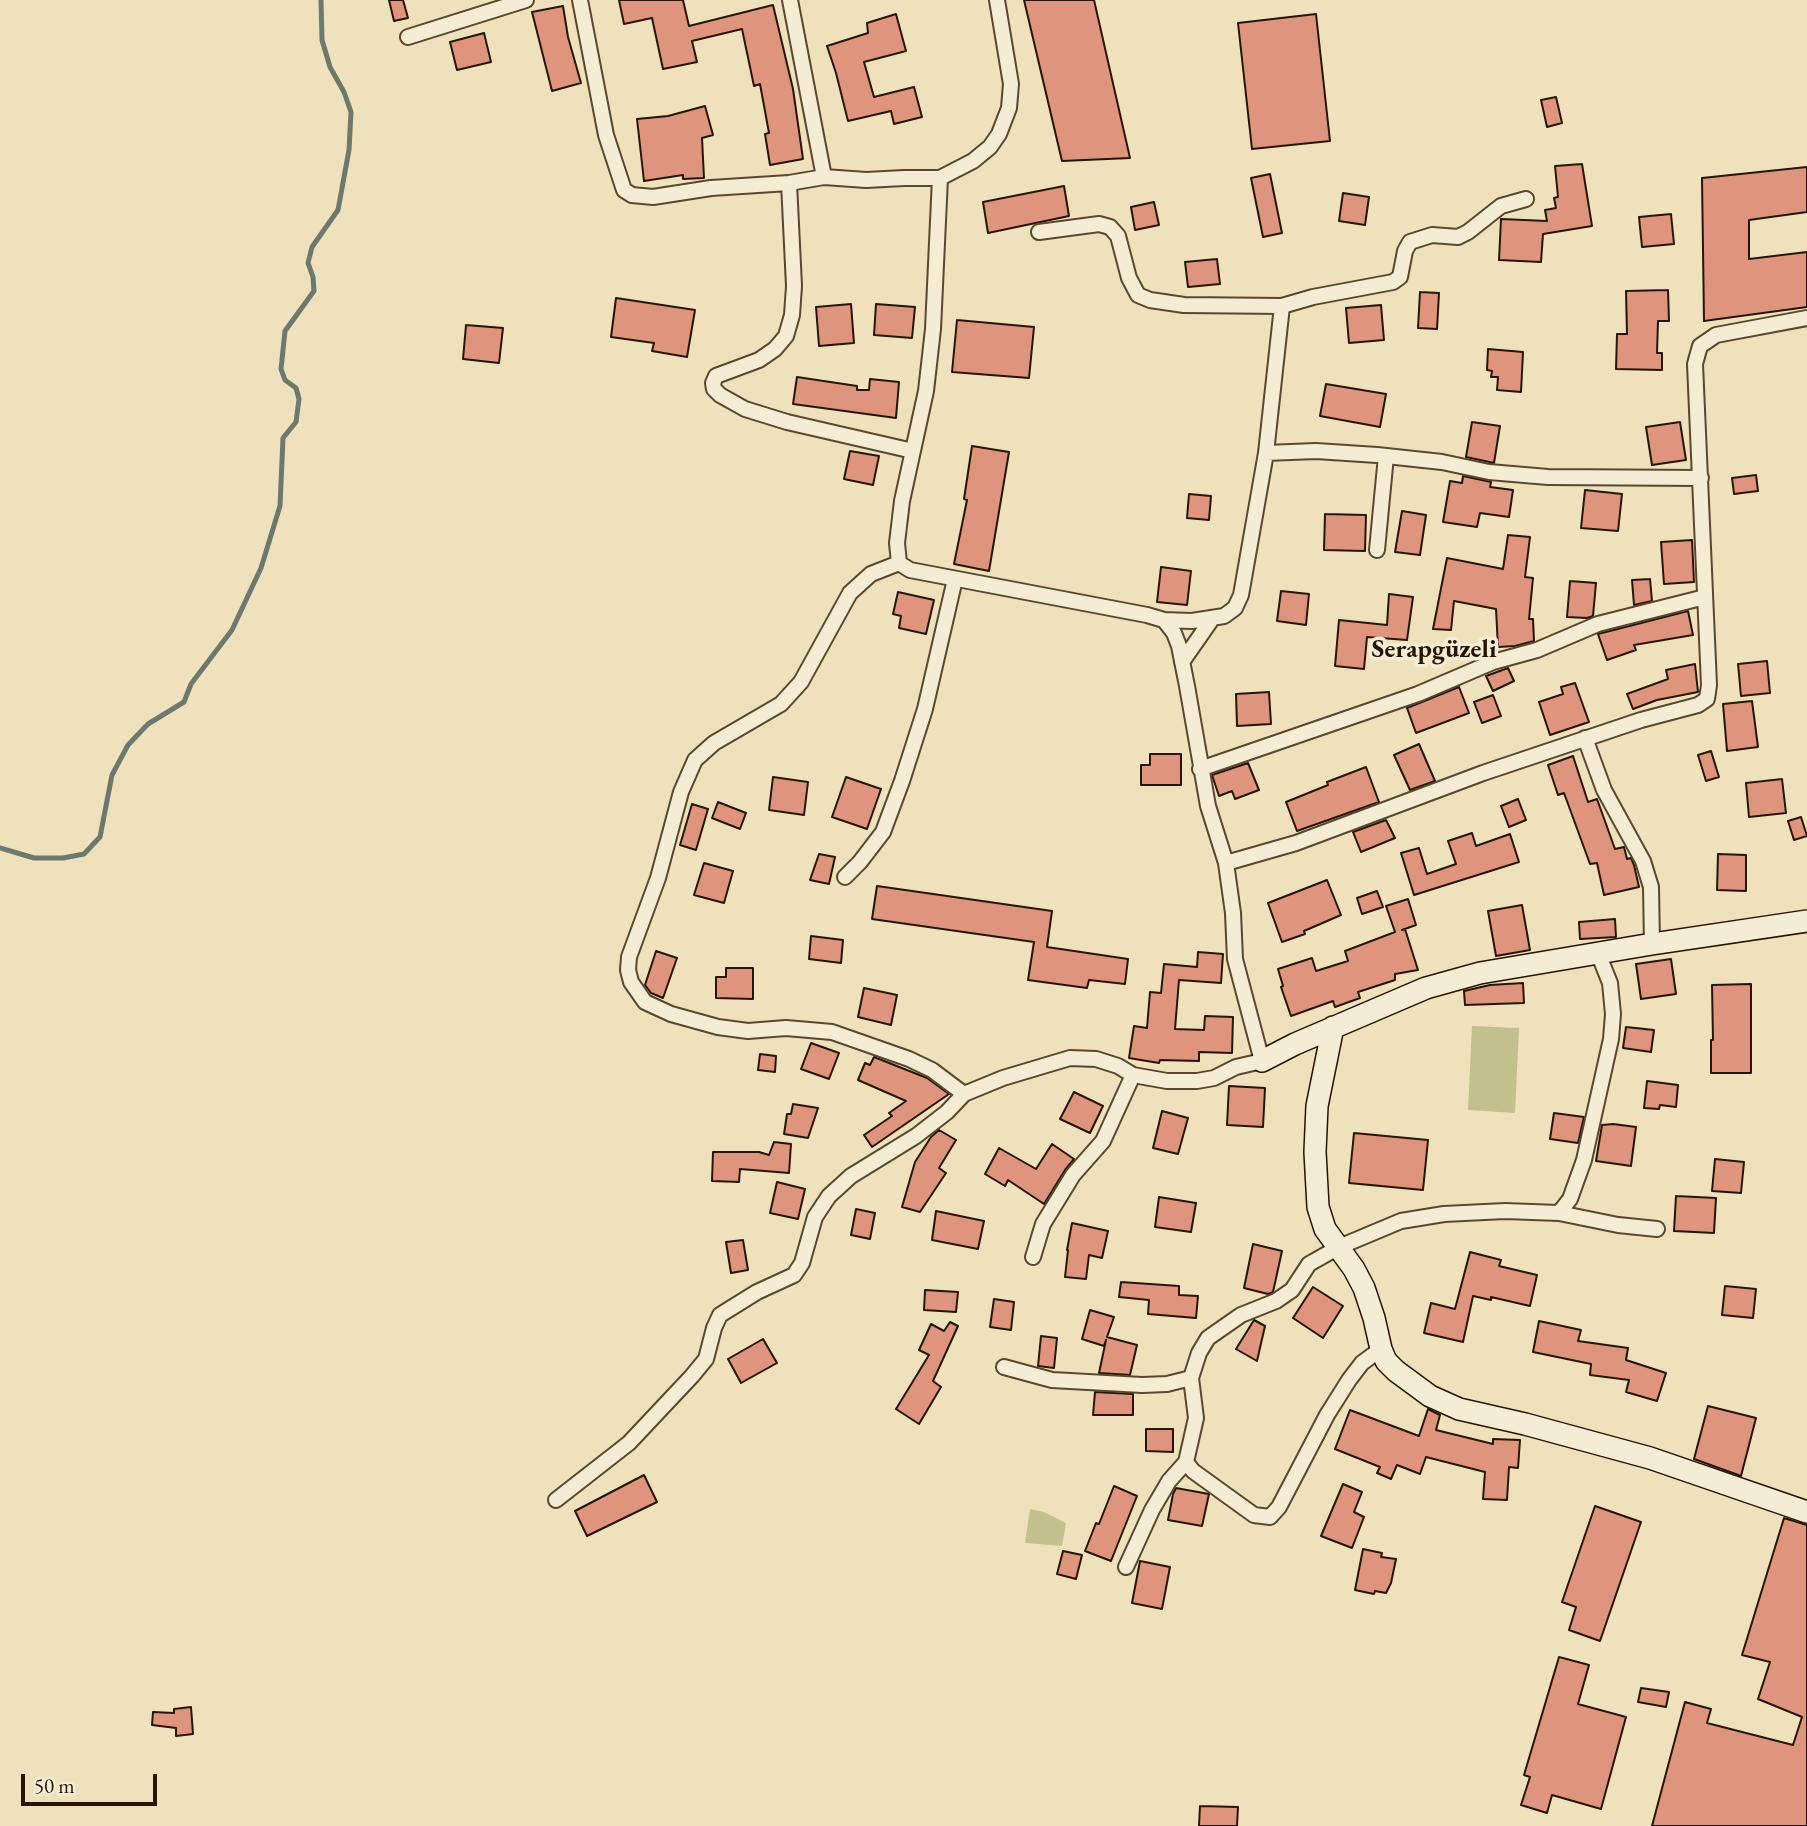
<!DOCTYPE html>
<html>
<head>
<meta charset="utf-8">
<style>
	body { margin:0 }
	#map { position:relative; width:1807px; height:1826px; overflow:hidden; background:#f0e1bd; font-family:"EB Garamond",serif }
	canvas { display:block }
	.scale { position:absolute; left:21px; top:1774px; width:136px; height:32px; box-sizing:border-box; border:4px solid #261500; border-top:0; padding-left:9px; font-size:21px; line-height:24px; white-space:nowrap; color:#261500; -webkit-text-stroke:5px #f5ecd4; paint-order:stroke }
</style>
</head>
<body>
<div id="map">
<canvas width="1807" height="1826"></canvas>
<div class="scale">50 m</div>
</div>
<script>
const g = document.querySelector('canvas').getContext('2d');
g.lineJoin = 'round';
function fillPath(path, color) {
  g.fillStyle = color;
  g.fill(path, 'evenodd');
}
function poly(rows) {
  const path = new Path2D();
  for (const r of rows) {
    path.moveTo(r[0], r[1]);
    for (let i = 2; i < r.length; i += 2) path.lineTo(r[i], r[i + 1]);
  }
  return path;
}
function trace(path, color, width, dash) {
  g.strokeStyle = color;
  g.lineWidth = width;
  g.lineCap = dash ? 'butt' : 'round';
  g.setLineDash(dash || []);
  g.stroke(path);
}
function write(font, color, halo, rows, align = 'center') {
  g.font = font + ' "EB Garamond",serif';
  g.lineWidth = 7;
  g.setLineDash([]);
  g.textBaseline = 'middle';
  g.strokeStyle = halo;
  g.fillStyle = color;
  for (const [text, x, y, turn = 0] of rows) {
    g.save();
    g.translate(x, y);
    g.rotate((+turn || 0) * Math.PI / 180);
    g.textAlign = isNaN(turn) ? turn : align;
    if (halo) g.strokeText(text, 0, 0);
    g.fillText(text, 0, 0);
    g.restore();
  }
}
const green = poly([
	[1472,1026,1519,1028,1515,1113,1468,1110],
	[1030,1509,1044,1512,1066,1523,1062,1546,1025,1543]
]);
const stream = poly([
	[0,848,34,858,63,858,84,854,100,837,112,775,128,745,148,724,184,702,191,684,232,630,261,568,280,506,283,438,296,422,299,399,296,388,285,380,281,369,285,331,314,291,313,277,308,263,312,247,338,210,349,150,351,112,344,92,330,67,322,40,321,0]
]);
const building = poly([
	[389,0,403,0,408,18,394,21,389,0],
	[619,0,683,0,689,26,773,5,793,89,803,159,770,165,765,134,769,133,760,84,754,86,742,29,692,41,697,62,663,69,652,18,624,24,619,0],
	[1024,0,1094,0,1130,158,1062,161,1024,0],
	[563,6,568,37,581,83,552,91,532,12,563,6],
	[896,14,906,51,864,62,874,97,914,87,922,117,894,124,891,111,848,121,836,73,827,46,868,33,867,23,896,14],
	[1316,14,1330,141,1252,149,1238,23,1316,14],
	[484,33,491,62,457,70,450,42,484,33],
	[1556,97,1562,123,1547,127,1541,100,1556,97],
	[705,106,713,135,702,138,704,178,683,179,683,175,644,181,637,119,668,116,705,106],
	[1582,164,1592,226,1543,234,1541,262,1499,260,1501,219,1547,221,1545,210,1556,208,1554,198,1558,197,1555,166,1582,164],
	[1807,167,1807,212,1749,220,1749,259,1807,252,1807,307,1704,321,1702,178,1807,167],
	[1270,174,1282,233,1263,237,1251,178,1270,174],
	[1064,186,1069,216,988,233,983,202,1064,186],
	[1343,193,1369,197,1365,225,1339,221,1343,193],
	[1154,202,1159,225,1135,230,1131,207,1154,202],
	[1671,214,1674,244,1642,247,1639,217,1671,214],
	[1217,259,1220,284,1188,287,1185,262,1217,259],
	[1668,290,1669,321,1658,321,1657,353,1662,353,1662,370,1616,369,1617,334,1627,334,1626,291,1668,290],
	[1420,292,1439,293,1437,329,1418,328,1420,292],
	[616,298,695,310,687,357,652,351,654,343,611,337,616,298],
	[851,304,854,343,819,346,816,307,851,304],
	[876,304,915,307,912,338,874,335,876,304],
	[1381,305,1384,340,1349,343,1346,308,1381,305],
	[957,320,1034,327,1029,378,952,372,957,320],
	[466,325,503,328,499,363,463,359,466,325],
	[1488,349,1523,352,1521,392,1497,390,1498,377,1491,377,1492,371,1487,370,1488,349],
	[797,377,857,386,857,390,869,390,870,379,899,382,896,418,793,404,797,377],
	[1326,384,1386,394,1380,427,1320,416,1326,384],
	[1472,422,1500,426,1494,463,1466,457,1472,422],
	[1680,422,1686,460,1652,465,1646,427,1680,422],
	[972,446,1009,452,989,571,954,564,967,500,964,499,972,446],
	[850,451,879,456,873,485,844,479,850,451],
	[1756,475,1758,491,1734,494,1732,478,1756,475],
	[1463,476,1491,482,1490,487,1513,490,1509,517,1480,513,1477,527,1443,522,1450,481,1462,483,1463,476],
	[1585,490,1622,494,1618,531,1581,528,1585,490],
	[1189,494,1211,496,1209,520,1187,518,1189,494],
	[1402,511,1426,515,1420,555,1395,552,1402,511],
	[1325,514,1366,515,1365,551,1324,550,1325,514],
	[1508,535,1530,537,1525,577,1533,578,1529,619,1533,619,1534,641,1515,646,1498,647,1496,609,1454,601,1451,630,1433,629,1447,558,1503,569,1508,535],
	[1692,540,1694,582,1664,584,1661,542,1692,540],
	[1161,567,1191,571,1187,605,1157,602,1161,567],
	[1650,579,1652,601,1634,605,1632,580,1650,579],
	[1570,581,1596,583,1593,616,1587,618,1567,617,1570,581],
	[1281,591,1309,594,1306,625,1277,621,1281,591],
	[898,592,934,600,926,634,899,628,901,616,893,614,898,592],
	[1389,594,1413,597,1407,640,1367,637,1364,669,1335,666,1339,620,1387,625,1389,594],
	[1688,611,1693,635,1634,645,1636,650,1607,660,1598,634,1688,611],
	[1767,661,1770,693,1741,696,1738,664,1767,661],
	[1695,664,1698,692,1657,700,1633,709,1627,694,1668,679,1666,670,1695,664],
	[1508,668,1514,681,1493,691,1486,676,1508,668],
	[1575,683,1589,722,1550,735,1539,702,1563,694,1561,687,1575,683],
	[1459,687,1469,713,1416,733,1407,708,1459,687],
	[1269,692,1271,724,1237,726,1236,694,1269,692],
	[1493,695,1501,716,1482,723,1474,702,1493,695],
	[1752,701,1758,747,1727,751,1723,704,1752,701],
	[1419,744,1435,781,1410,790,1394,755,1419,744],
	[1711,751,1719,777,1706,781,1698,755,1711,751],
	[1150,754,1181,754,1181,785,1141,785,1141,765,1150,765,1150,754],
	[1573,756,1588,802,1597,799,1615,849,1624,847,1627,859,1631,858,1634,865,1639,887,1604,895,1597,863,1590,864,1564,793,1558,795,1548,765,1573,756],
	[1248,763,1259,790,1235,799,1232,791,1219,796,1212,775,1248,763],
	[1366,767,1379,802,1297,831,1286,802,1328,785,1327,782,1366,767],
	[773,777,808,782,804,815,769,810,773,777],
	[846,777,881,789,867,829,832,817,846,777],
	[1782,779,1786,813,1749,817,1746,783,1782,779],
	[1518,799,1526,820,1509,827,1501,806,1518,799],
	[718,802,746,813,740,829,712,818,718,802],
	[692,804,708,809,696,850,680,845,692,804],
	[1801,817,1807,836,1794,840,1788,821,1801,817],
	[1386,820,1395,838,1361,852,1353,832,1386,820],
	[1472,833,1476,846,1510,834,1519,862,1414,895,1401,853,1419,848,1427,874,1456,864,1448,841,1472,833],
	[819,854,835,857,829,884,810,880,819,854],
	[1718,854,1746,855,1746,891,1717,890,1718,854],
	[704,863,733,871,724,903,694,895,704,863],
	[1327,880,1341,915,1304,931,1305,934,1282,942,1268,903,1327,880],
	[877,886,1052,911,1047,947,1128,959,1125,984,1089,980,1087,988,1028,980,1034,942,872,919,877,886],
	[1377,891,1383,907,1362,914,1357,898,1377,891],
	[1408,899,1416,925,1402,930,1405,929,1418,970,1395,974,1395,980,1358,992,1360,998,1335,1007,1333,1001,1291,1016,1281,987,1283,986,1278,969,1312,958,1316,971,1348,961,1345,951,1395,932,1386,906,1408,899],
	[1522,905,1530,950,1496,956,1488,911,1522,905],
	[1615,919,1616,937,1580,939,1579,922,1615,919],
	[811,936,843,940,841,963,809,959,811,936],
	[656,951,677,958,663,998,651,993,645,985,656,951],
	[1198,952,1223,954,1221,983,1179,980,1175,1029,1204,1030,1205,1016,1233,1017,1232,1053,1199,1052,1199,1061,1160,1060,1159,1063,1129,1058,1134,1026,1147,1028,1150,992,1161,993,1164,964,1197,967,1198,952],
	[1671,959,1676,994,1641,999,1636,964,1671,959],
	[726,968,753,968,753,999,716,998,716,977,726,977,726,968],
	[1523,983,1524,1003,1465,1005,1464,991,1490,985,1523,983],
	[1751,984,1751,1073,1711,1073,1711,1040,1713,1040,1712,985,1751,984],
	[864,988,897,995,891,1025,858,1017,864,988],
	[1626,1027,1654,1030,1651,1052,1623,1048,1626,1027],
	[811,1043,839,1053,829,1079,801,1069,811,1043],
	[760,1054,776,1056,775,1072,758,1070,760,1054],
	[874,1057,927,1078,949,1094,872,1147,864,1135,892,1116,889,1113,906,1101,858,1080,865,1063,870,1065,874,1057],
	[1647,1081,1678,1085,1676,1107,1660,1105,1659,1109,1644,1108,1647,1081],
	[1229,1086,1265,1088,1263,1127,1227,1125,1229,1086],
	[1074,1092,1103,1106,1090,1133,1060,1119,1074,1092],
	[793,1104,818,1108,808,1138,784,1134,787,1114,791,1114,793,1104],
	[1162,1111,1188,1118,1178,1154,1153,1148,1162,1111],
	[1554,1113,1584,1117,1578,1143,1550,1139,1554,1113],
	[1613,1124,1636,1127,1631,1166,1596,1161,1602,1125,1613,1124],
	[939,1130,956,1140,939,1168,946,1173,920,1212,902,1207,915,1162,931,1137,939,1130],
	[1354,1133,1428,1140,1423,1190,1349,1183,1354,1133],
	[774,1142,791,1144,789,1173,740,1169,739,1182,712,1181,713,1152,759,1152,769,1155,774,1142],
	[1052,1144,1074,1159,1065,1170,1044,1204,1008,1180,1005,1186,985,1174,999,1148,1036,1169,1052,1144],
	[1715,1159,1744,1162,1741,1193,1712,1191,1715,1159],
	[777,1182,805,1189,798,1219,770,1213,777,1182],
	[1676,1196,1716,1198,1714,1233,1674,1231,1676,1196],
	[1159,1197,1196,1203,1191,1232,1155,1227,1159,1197],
	[856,1209,875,1213,870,1239,851,1235,856,1209],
	[936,1211,984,1221,978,1249,932,1240,936,1211],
	[1072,1223,1108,1231,1102,1258,1089,1255,1086,1279,1065,1277,1068,1250,1067,1250,1072,1223],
	[743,1240,748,1270,731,1273,726,1242,743,1240],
	[1253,1244,1282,1251,1273,1292,1268,1294,1244,1288,1253,1244],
	[1470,1252,1501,1260,1499,1266,1537,1275,1530,1306,1491,1297,1491,1300,1473,1296,1463,1342,1424,1333,1431,1303,1455,1309,1470,1252],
	[1121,1282,1179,1286,1179,1295,1198,1296,1196,1318,1148,1314,1149,1300,1119,1297,1121,1282],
	[1725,1286,1756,1289,1753,1318,1722,1315,1725,1286],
	[1313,1287,1343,1306,1323,1338,1293,1318,1313,1287],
	[925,1290,958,1292,956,1312,924,1310,925,1290],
	[994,1299,1014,1302,1011,1330,990,1327,994,1299],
	[1090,1310,1114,1317,1107,1337,1137,1345,1130,1375,1099,1373,1106,1340,1104,1346,1082,1339,1090,1310],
	[1254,1320,1265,1326,1257,1361,1236,1349,1254,1320],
	[1539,1321,1581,1330,1578,1341,1628,1348,1626,1360,1666,1373,1657,1401,1626,1392,1629,1380,1590,1375,1591,1364,1533,1352,1539,1321],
	[950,1322,958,1326,933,1381,941,1387,919,1424,896,1409,929,1355,919,1350,931,1324,944,1331,950,1322],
	[1041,1336,1057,1338,1054,1368,1038,1366,1041,1336],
	[763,1339,777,1363,741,1383,728,1359,763,1339],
	[1095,1392,1133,1394,1133,1415,1093,1415,1095,1392],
	[1708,1406,1756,1418,1741,1476,1694,1459,1708,1406],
	[1428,1409,1440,1415,1436,1430,1493,1444,1493,1439,1520,1440,1518,1468,1509,1467,1507,1500,1483,1499,1485,1472,1426,1457,1420,1474,1397,1465,1391,1479,1377,1473,1380,1467,1335,1449,1350,1410,1419,1436,1428,1409],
	[1146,1429,1173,1429,1173,1452,1146,1451,1146,1429],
	[644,1475,657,1502,587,1536,575,1511,644,1475],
	[1343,1484,1362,1492,1354,1512,1364,1517,1352,1548,1321,1536,1343,1484],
	[1114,1486,1137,1496,1111,1561,1085,1551,1096,1523,1099,1524,1114,1486],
	[1176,1488,1209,1494,1202,1526,1168,1520,1173,1494,1176,1488],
	[1595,1506,1641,1522,1600,1641,1569,1630,1576,1607,1562,1602,1595,1506],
	[1784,1518,1807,1525,1807,1826,1652,1826,1685,1702,1711,1709,1707,1723,1793,1745,1802,1717,1758,1699,1770,1662,1742,1655,1784,1518],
	[1363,1549,1382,1553,1381,1557,1396,1559,1391,1583,1386,1593,1375,1591,1374,1594,1355,1590,1363,1549],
	[1063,1551,1082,1555,1076,1579,1057,1574,1063,1551],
	[1140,1561,1170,1567,1162,1609,1132,1603,1140,1561],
	[1559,1657,1589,1665,1578,1704,1626,1717,1601,1809,1552,1795,1547,1813,1521,1805,1530,1777,1524,1775,1559,1657],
	[1641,1688,1669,1692,1666,1707,1638,1702,1641,1688],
	[191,1707,193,1734,176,1736,176,1728,152,1725,153,1712,174,1713,174,1709,191,1707],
	[1200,1806,1238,1807,1237,1826,1199,1826,1200,1806]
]);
const street = poly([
	[580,0,606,135,624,190,632,195,653,197,711,188,789,183,824,177],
	[790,0,824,177,866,180,904,178,940,178],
	[408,37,526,0],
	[789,183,794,286,792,315,786,336,775,349,759,360,716,376,713,383,714,389,720,395,745,409,787,422,913,451],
	[1039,232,1099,224,1110,227,1118,236,1129,278,1138,295,1150,300,1184,305,1282,306,1313,297,1393,282,1400,277,1405,251,1410,242,1432,235,1458,237,1468,232,1501,206,1526,199],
	[1266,453,1316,451,1377,455,1442,462,1489,472,1548,477,1701,478],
	[1377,550,1386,456],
	[899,563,871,574,850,593,801,682,781,704,714,743,695,760,681,792,658,878,629,957,628,970,631,982,645,1002,671,1014,718,1027,748,1031,786,1028,832,1032,909,1059,932,1070,964,1094],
	[1164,620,1192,621,1224,616,1235,608,1241,595,1266,453,1282,306],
	[1182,662,1212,619],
	[1585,738,1604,790,1643,861,1651,887,1652,944],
	[1200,769,1418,694,1493,662,1537,650,1598,624,1705,597],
	[1226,863,1296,843,1483,773,1641,720,1698,705,1707,699,1709,685,1695,364,1700,346,1716,335,1807,318],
	[845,877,860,862,883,832,902,781,925,709,955,579],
	[1559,1213,1570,1199,1584,1160,1611,1039,1613,1014,1610,983,1598,953],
	[1033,1257,1043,1224,1073,1175,1103,1141,1133,1075],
	[1381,1349,1362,1363,1349,1380,1327,1415,1279,1507,1270,1517,1254,1515,1193,1471,1186,1462,1196,1418,1191,1378,1199,1353,1208,1338,1241,1315,1276,1301,1292,1290,1309,1264,1339,1247,1401,1221,1444,1214,1505,1211,1559,1213,1618,1225,1657,1229],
	[1004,1367,1052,1380,1142,1385,1167,1384,1191,1378],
	[556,1500,629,1443,692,1376,706,1359,714,1328,720,1315,757,1292,794,1275,802,1263,815,1217,829,1196,851,1176,916,1136,947,1112,964,1094,1003,1078,1070,1058,1096,1059,1118,1066,1133,1075,1167,1081,1197,1081,1214,1078,1236,1067,1262,1061,1235,959,1233,913,1226,863,1208,806,1187,686,1179,646,1174,633,1164,620,1147,615,910,570,899,563,897,543,902,501,926,391,933,329,940,178,973,161,990,147,999,134,1009,108,1011,84,997,0],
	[1126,1567,1152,1510,1169,1481,1186,1462]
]);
const secondary = poly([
	[1333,1027,1317,1106,1315,1152,1318,1207,1325,1229,1354,1269,1364,1288,1374,1318,1381,1349,1386,1361,1396,1371,1430,1396,1459,1409,1525,1424,1650,1458,1807,1512],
	[1262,1061,1295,1044,1426,988,1480,973,1652,944,1807,921]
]);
const neighbourhoodNames = [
	["Serapgüzeli",1434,650]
];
fillPath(green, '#c0c18d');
trace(stream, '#6d796f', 5);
fillPath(building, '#de947d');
trace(building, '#261500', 2);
trace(street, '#58482f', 18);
trace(secondary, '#261500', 24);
trace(street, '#f5ecd4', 14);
trace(secondary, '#f5ecd4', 21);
write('bold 26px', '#261500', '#f5ecd4', neighbourhoodNames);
</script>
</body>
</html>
